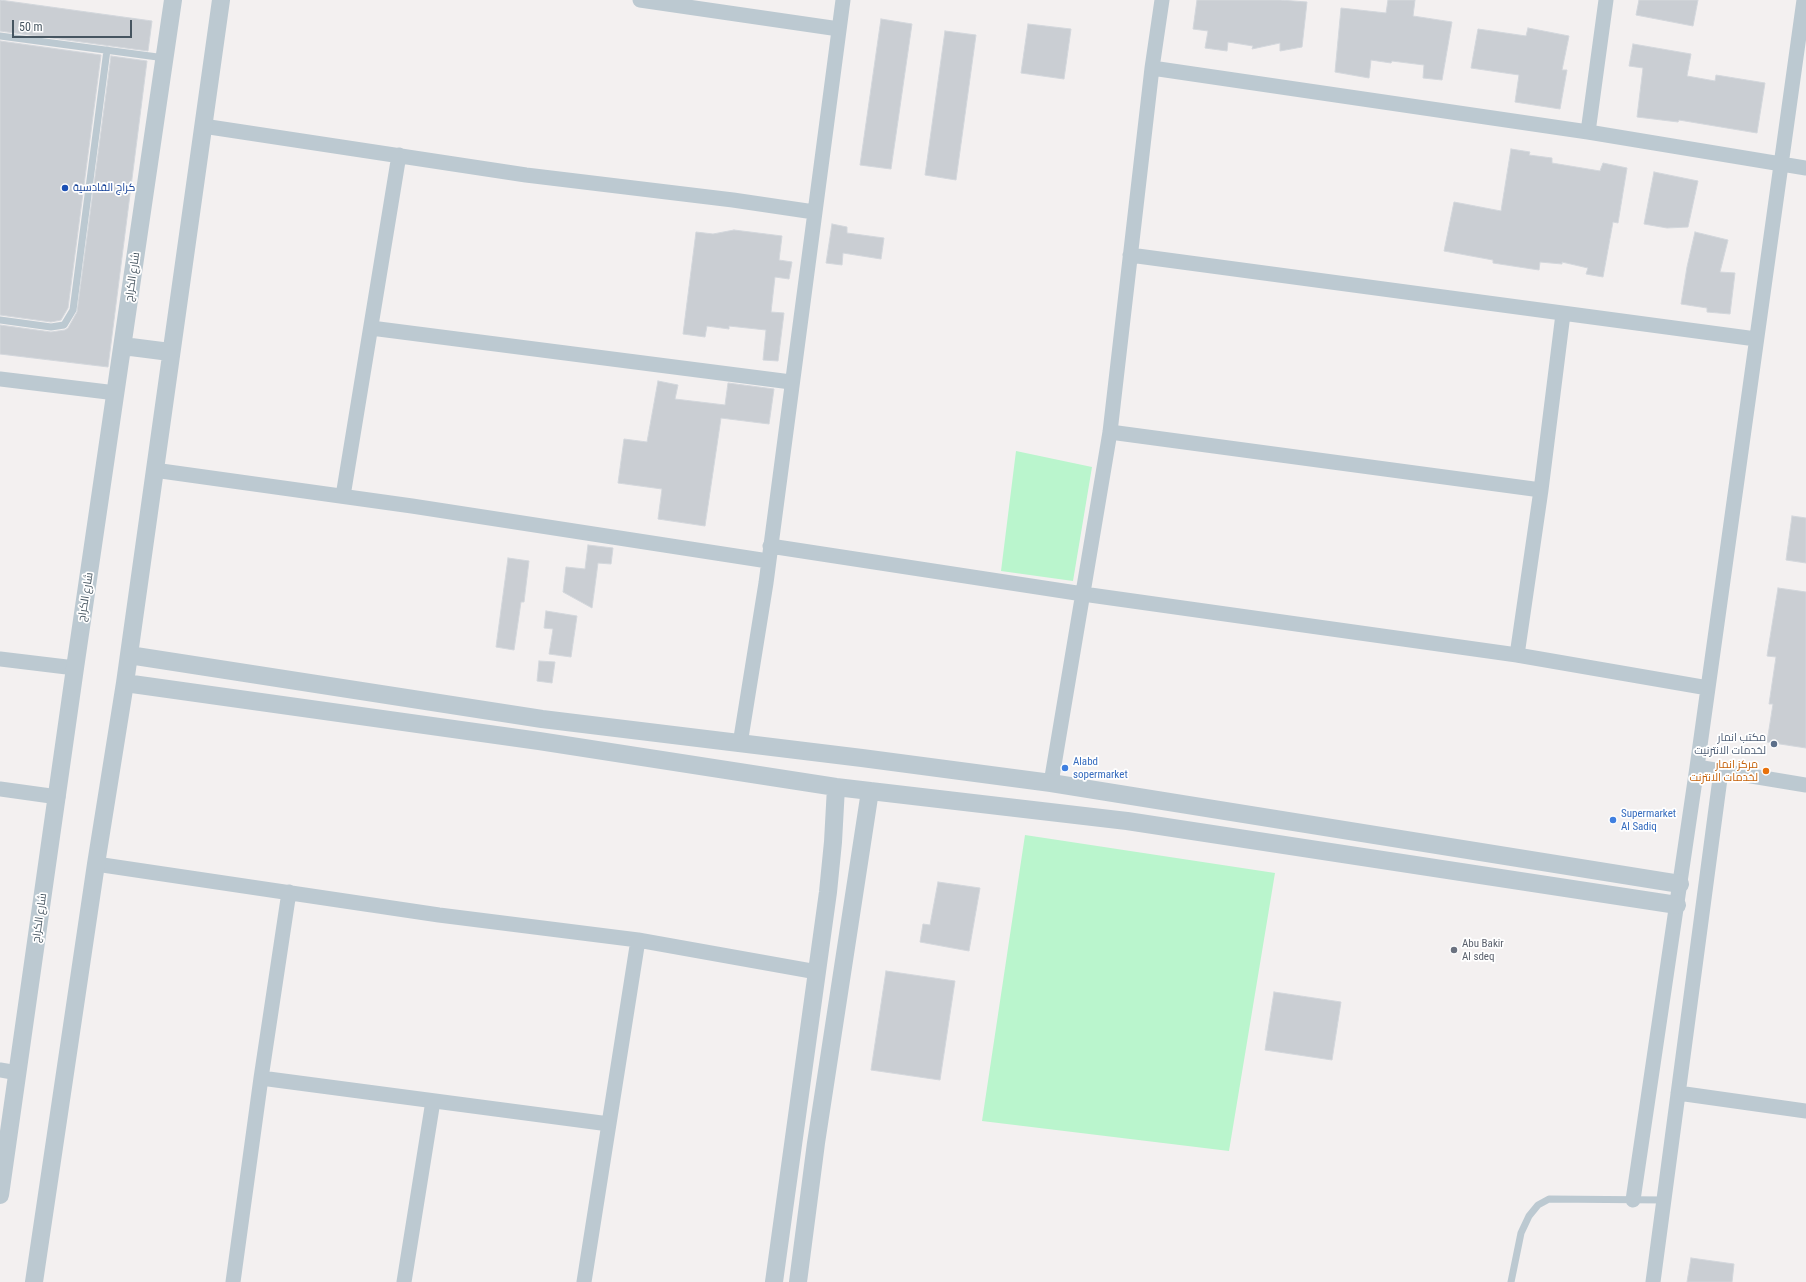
<!DOCTYPE html>
<html>
<head>
<meta charset="utf-8">
<style>
	body { margin:0 }
	#map { position:relative; width:1806px; height:1282px; overflow:hidden; background:#f3f0f0; font-family:"Roboto Condensed",sans-serif }
	canvas { display:block }
	.scale { position:absolute; left:12px; top:20px; width:120px; height:18px; box-sizing:border-box; border:2px solid #465560; border-top:0; padding-left:5px; font-size:12px; line-height:14px; white-space:nowrap; color:#465560; -webkit-text-stroke:3px #fff; paint-order:stroke }
</style>
</head>
<body>
<div id="map">
<canvas width="1806" height="1282"></canvas>
<div class="scale">50 m</div>
</div>
<script>
const g = document.querySelector('canvas').getContext('2d');
g.lineJoin = 'round';
function fillPath(path, color) {
  g.fillStyle = color;
  g.fill(path, 'evenodd');
}
function poly(rows) {
  const path = new Path2D();
  for (const r of rows) {
    path.moveTo(r[0], r[1]);
    for (let i = 2; i < r.length; i += 2) path.lineTo(r[i], r[i + 1]);
  }
  return path;
}
function trace(path, color, width, dash) {
  g.strokeStyle = color;
  g.lineWidth = width;
  g.lineCap = dash ? 'butt' : 'round';
  g.setLineDash(dash || []);
  g.stroke(path);
}
function write(font, color, halo, rows, align = 'center') {
  g.font = font + ' "Roboto Condensed",Cairo,sans-serif';
  g.lineWidth = 3.5;
  g.setLineDash([]);
  g.textBaseline = 'middle';
  g.strokeStyle = halo;
  g.fillStyle = color;
  for (const [text, x, y, turn = 0] of rows) {
    g.save();
    g.translate(x, y);
    g.rotate((+turn || 0) * Math.PI / 180);
    g.textAlign = isNaN(turn) ? turn : align;
    if (halo) g.strokeText(text, 0, 0);
    g.fillText(text, 0, 0);
    g.restore();
  }
}
const green = poly([
	[1016,451,1092,467,1073,581,1001,571],
	[1025,835,1275,873,1229,1151,982,1121]
]);
const building = poly([
	[0,0,152,21,148,51,0,31,0,0],
	[1197,0,1280,0,1307,2,1302,47,1280,51,1280,43,1252,49,1253,46,1228,42,1227,51,1205,48,1208,31,1193,29,1197,0],
	[1388,0,1415,0,1413,16,1452,22,1442,80,1423,78,1424,65,1392,61,1391,63,1371,60,1369,78,1335,72,1341,8,1386,13,1388,0],
	[1639,0,1698,0,1693,26,1636,15,1639,0],
	[881,19,912,24,891,169,860,165,881,19],
	[1028,24,1071,29,1064,79,1021,73,1028,24],
	[1528,28,1569,36,1562,70,1567,70,1560,109,1515,102,1519,75,1471,68,1478,29,1526,36,1528,28],
	[945,31,976,35,956,180,925,175,945,31],
	[0,41,101,55,68,308,61,320,51,322,0,315,0,41],
	[1633,44,1691,54,1687,76,1715,81,1716,75,1765,83,1757,133,1679,120,1678,122,1637,117,1643,68,1629,66,1633,44],
	[111,56,147,61,108,367,0,354,0,325,51,332,65,330,68,328,77,312,111,56],
	[1511,149,1530,152,1529,155,1552,158,1552,163,1600,171,1603,163,1627,168,1618,223,1613,222,1603,277,1586,274,1588,268,1562,262,1562,264,1540,262,1539,270,1493,263,1493,260,1444,251,1454,202,1501,211,1511,149],
	[1654,172,1698,181,1688,227,1667,228,1644,224,1654,172],
	[832,224,847,227,847,233,884,238,881,259,843,253,842,265,826,263,832,224],
	[734,230,782,236,779,260,792,262,789,279,775,277,771,312,784,313,778,361,763,360,766,330,729,326,729,329,707,326,705,337,683,334,696,232,713,234,734,230],
	[1695,232,1728,240,1720,272,1735,273,1730,314,1707,312,1707,308,1681,304,1687,267,1695,232],
	[658,381,678,385,675,399,725,405,728,383,774,389,769,424,721,418,705,526,658,519,662,489,618,483,624,439,647,442,658,381],
	[1792,516,1806,518,1806,563,1786,560,1792,516],
	[588,545,613,548,611,564,598,563,592,608,563,592,566,567,585,569,588,545],
	[508,558,529,561,524,602,521,602,514,650,496,647,508,558],
	[1778,588,1806,592,1806,748,1767,742,1773,704,1769,704,1776,657,1767,656,1778,588],
	[546,611,577,616,571,657,549,654,553,629,544,628,546,611],
	[539,661,555,662,552,683,537,681,539,661],
	[938,882,980,888,969,951,920,942,923,924,930,925,938,882],
	[886,971,955,981,940,1080,871,1070,886,971],
	[1274,992,1341,1002,1332,1060,1265,1050,1274,992],
	[1691,1258,1734,1264,1732,1282,1687,1282,1691,1258]
]);
const service = poly([
	[0,36,165,58],
	[0,320,51,327,64,325,73,310,107,50],
	[1511,1282,1521,1233,1529,1216,1538,1205,1549,1199,1664,1200]
]);
const minor = poly([
	[640,0,839,29],
	[1152,68,1588,132,1806,168],
	[203,126,526,175,733,200,814,212],
	[1588,132,1606,0],
	[1130,255,1756,339],
	[371,328,791,382],
	[0,379,116,393],
	[1110,432,1541,490],
	[154,470,412,506,768,561],
	[343,496,399,155],
	[770,546,1083,594,1517,655,1708,688],
	[1517,655,1541,490,1563,314],
	[0,659,75,668],
	[740,744,766,583,843,0],
	[1697,767,1806,785],
	[1051,783,1110,432,1152,68,1162,0],
	[0,789,58,797],
	[96,864,439,915,638,940,817,972],
	[0,1070,18,1073],
	[261,1078,609,1124],
	[1678,1093,1806,1111],
	[1633,1200,1697,767,1804,0],
	[233,1282,261,1078,289,892],
	[404,1282,433,1101],
	[584,1282,638,940],
	[1653,1282,1721,771]
]);
const tertiary = poly([
	[123,346,170,352],
	[129,655,542,719,862,758,1051,783,1680,884],
	[125,683,539,741,836,787,1127,821,1677,905],
	[0,1195,75,668,173,0],
	[34,1282,96,864,125,683,221,0],
	[774,1282,828,892,833,842,836,787],
	[798,1282,816,1143,870,791]
]);
const markers = [
	[65,188,4,"#1a4fb4"],
	[1774,744,4,"#5c6f8a"],
	[1065,768,4,"#3f7fe0"],
	[1766,771,4,"#e8710a"],
	[1613,820,4,"#3f7fe0"],
	[1454,950,4,"#6b7280"]
];
const transitNames = [
	["كراج القادسية",73,188]
];
const streetNames = [
	["شارع الكراج",133,277,-82],
	["شارع الكراج",86,597,-81],
	["شارع الكراج",40,918,-82]
];
const serviceNames = [
	["مكتب انمار",1766,738],
	["لخدمات الانترنيت",1766,751]
];
const shopNames = [
	["Alabd",1073,762],
	["sopermarket",1073,775],
	["Supermarket",1621,814],
	["Al Sadiq",1621,827]
];
const foodNames = [
	["مركز انمار",1758,765],
	["لخدمات الانترنت",1758,778]
];
const worshipNames = [
	["Abu Bakir",1462,944],
	["Al sdeq",1462,957]
];
fillPath(green, '#baf5cd');
fillPath(building, '#caced3');
trace(building, '#d3d7dc', 1);
trace(service, '#bcc9d1', 7);
trace(minor, '#bcc9d1', 15);
trace(tertiary, '#bcc9d1', 18);
for (const [x, y, r, color] of markers) {
  const dot = new Path2D();
  dot.arc(x, y, r, 0, 2 * Math.PI);
  g.fillStyle = color;
  g.fill(dot);
  trace(dot, '#fff', 1.5);
}
write('11px', '#164399', '#fff', transitNames, 'left');
write('11px', '#465560', '#fff', streetNames);
write('11px', '#4e5e75', '#fff', serviceNames, 'right');
write('11px', '#366cbe', '#fff', shopNames, 'left');
write('11px', '#c56008', '#fff', foodNames, 'right');
write('11px', '#5b616d', '#fff', worshipNames, 'left');
</script>
</body>
</html>
